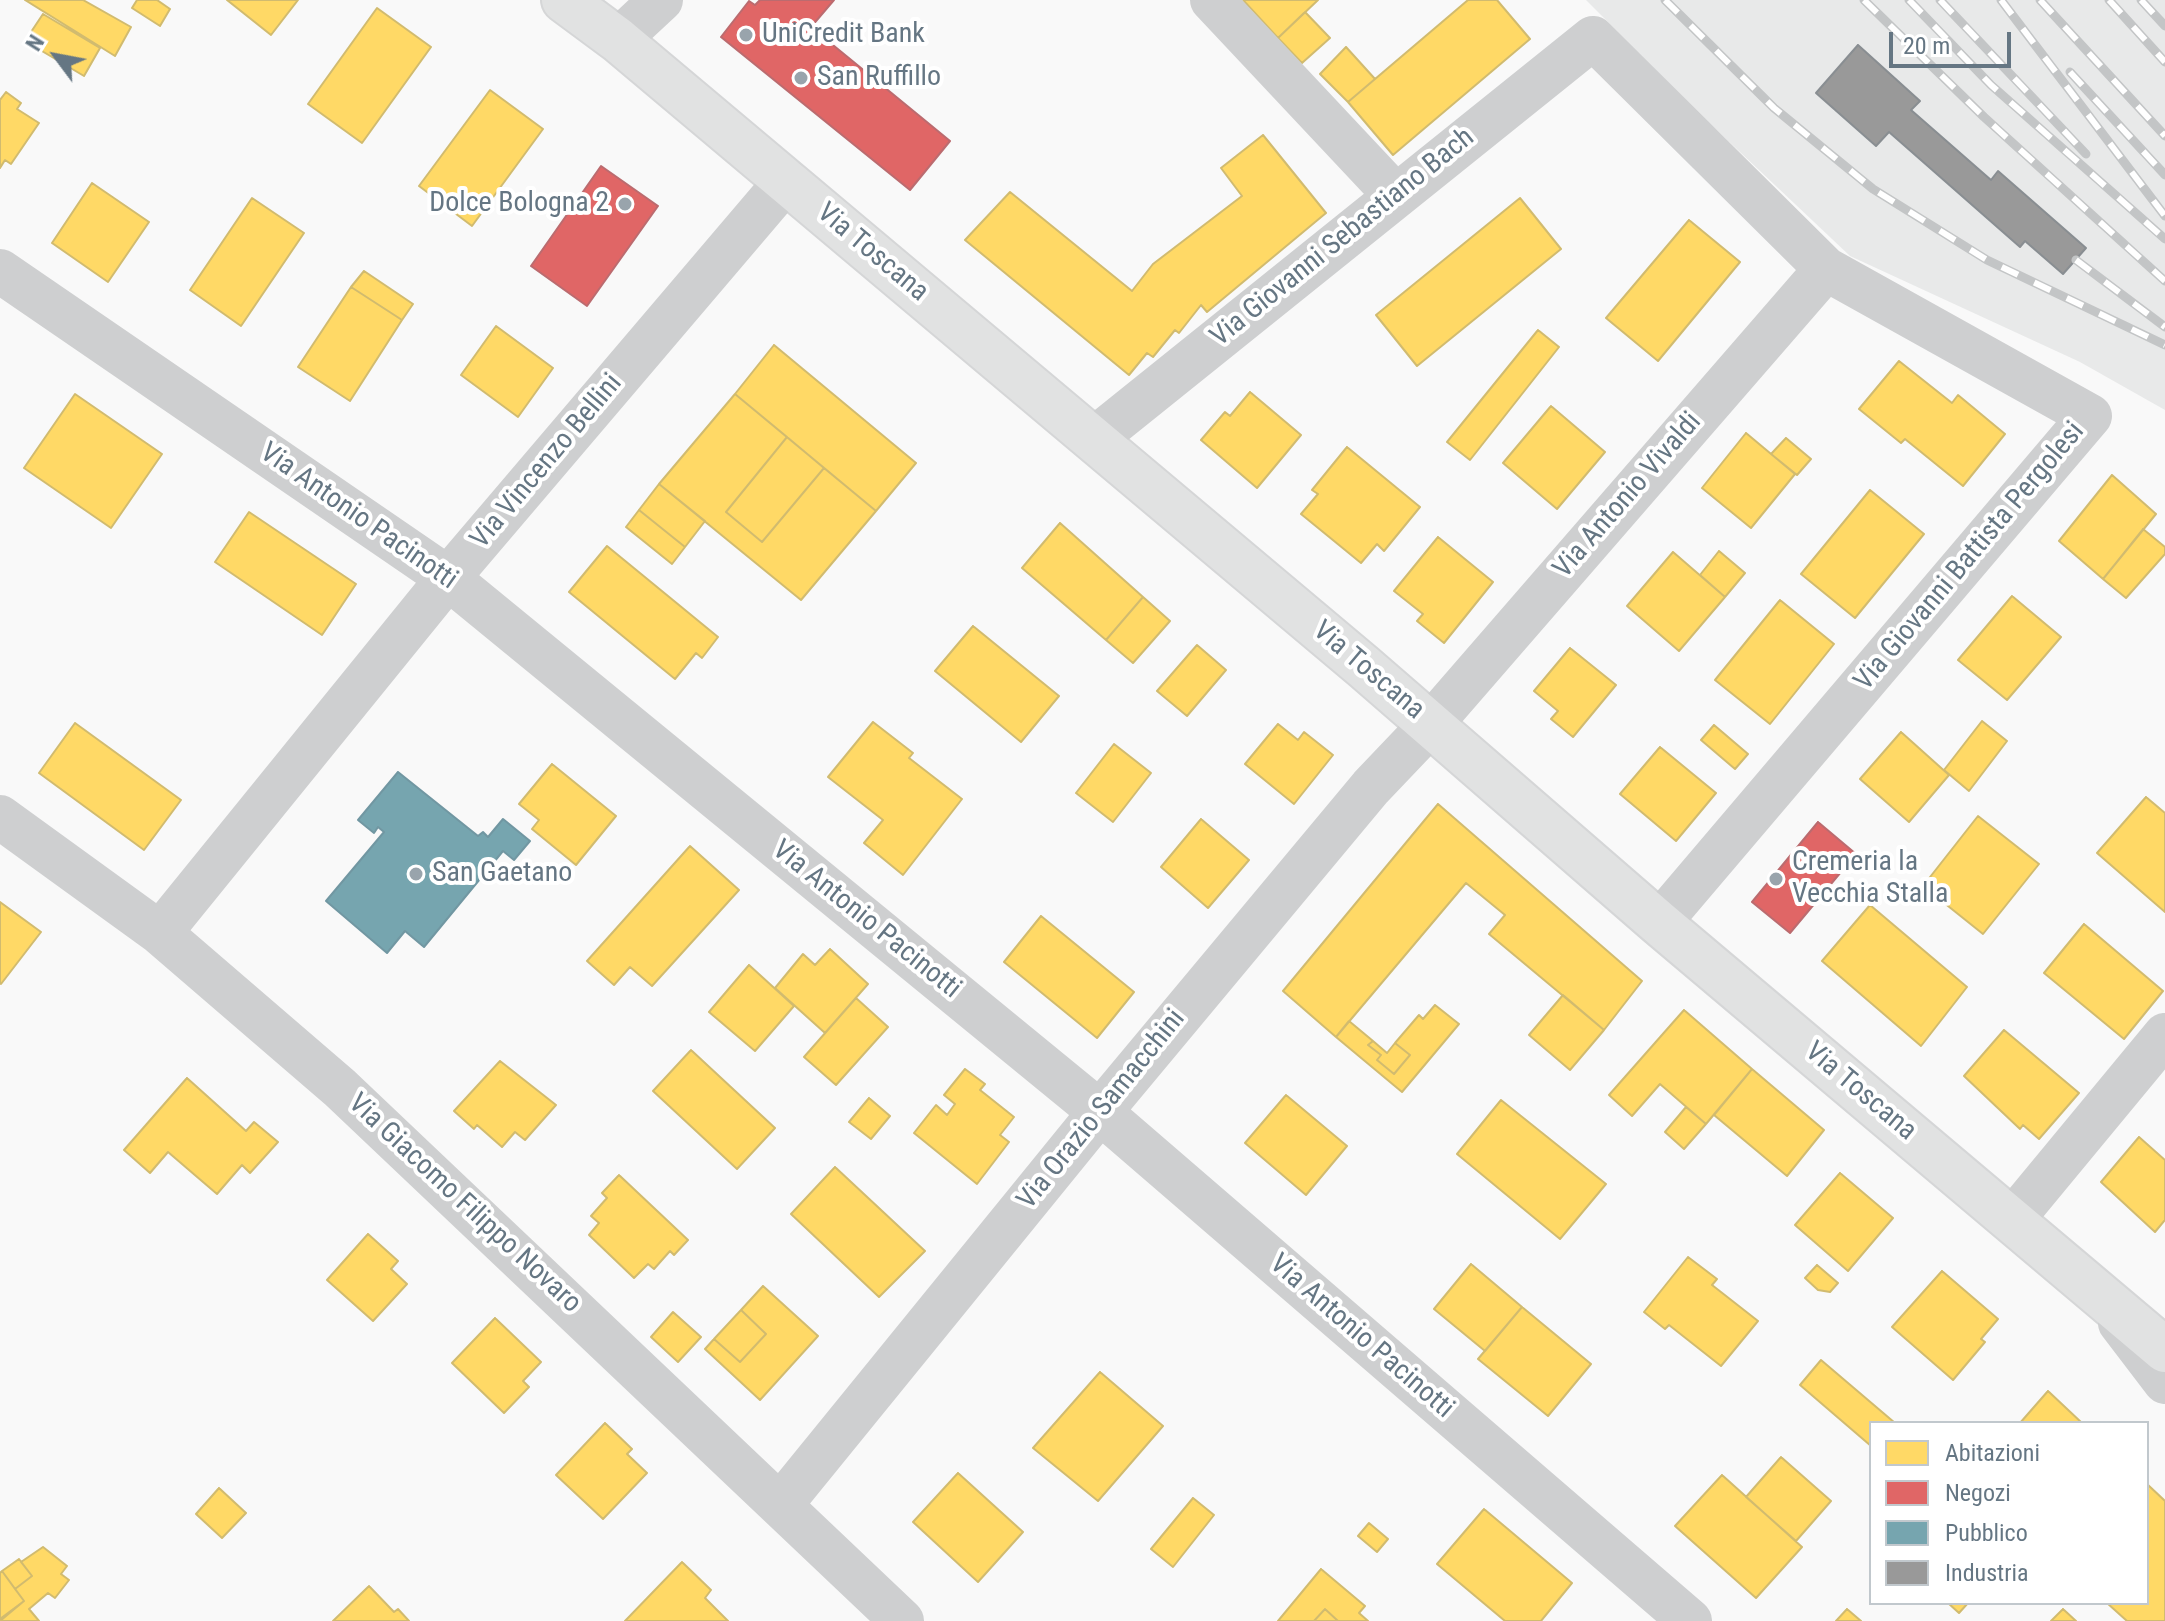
<!DOCTYPE html>
<html>
<head>
<meta charset="utf-8">
<style>
	body { margin:0 }
	#map { position:relative; width:2165px; height:1621px; overflow:hidden; background:#f9f9f9; font-family:"Roboto Condensed",sans-serif }
	canvas { display:block }
	.legend { position:absolute; left:1869px; top:1421px; width:280px; height:184px; box-sizing:border-box; background:#fff; border:2px solid #c1c8cd; margin:0; padding:10px 14px; list-style:none; font-size:24px; color:#657683 }
	.legend li { display:flex; align-items:center; gap:16px; height:40px }
	.legend b { width:40px; border:2px solid #c1c8cd }
	.north { position:absolute; left:16px; top:16px; width:80px; height:80px; -webkit-text-stroke:6px #fff; paint-order:stroke; rotate:302deg; font-size:22px; font-weight:700; line-height:32px; text-align:center; color:#657683 }
	.north::after { content:''; display:block; margin:auto; width:28px; height:36px; background:#657683; clip-path:polygon(50% 0,100% 100%,50% 72%,0 100%) }
	.scale { position:absolute; left:1889px; top:32px; width:122px; height:36px; box-sizing:border-box; border:4px solid #657683; border-top:0; padding-left:10px; font-size:24px; line-height:28px; white-space:nowrap; color:#657683; -webkit-text-stroke:6px #fff; paint-order:stroke }
</style>
</head>
<body>
<div id="map">
<canvas width="2165" height="1621"></canvas>
<ul class="legend">
<li><b style="height:22px;background:#ffd966"></b>Abitazioni</li>
<li><b style="height:22px;background:#e06666"></b>Negozi</li>
<li><b style="height:22px;background:#76a5af"></b>Pubblico</li>
<li><b style="height:22px;background:#999"></b>Industria</li>
</ul>
<div class="north">N</div>
<div class="scale">20 m</div>
</div>
<script>
const g = document.querySelector('canvas').getContext('2d');
g.lineJoin = 'round';
function fillPath(path, color) {
  g.fillStyle = color;
  g.fill(path, 'evenodd');
}
function poly(rows) {
  const path = new Path2D();
  for (const r of rows) {
    path.moveTo(r[0], r[1]);
    for (let i = 2; i < r.length; i += 2) path.lineTo(r[i], r[i + 1]);
  }
  return path;
}
function trace(path, color, width, dash) {
  g.strokeStyle = color;
  g.lineWidth = width;
  g.lineCap = dash ? 'butt' : 'round';
  g.setLineDash(dash || []);
  g.stroke(path);
}
function write(font, color, halo, rows, align = 'center') {
  g.font = font + ' "Roboto Condensed",sans-serif';
  g.lineWidth = 8;
  g.setLineDash([]);
  g.textBaseline = 'middle';
  g.strokeStyle = halo;
  g.fillStyle = color;
  for (const [text, x, y, turn = 0] of rows) {
    g.save();
    g.translate(x, y);
    g.rotate((+turn || 0) * Math.PI / 180);
    g.textAlign = isNaN(turn) ? turn : align;
    if (halo) g.strokeText(text, 0, 0);
    g.fillText(text, 0, 0);
    g.restore();
  }
}
const built = poly([
	[1586,0,2165,0,2165,410,2080,362,1850,256,1705,119]
]);
const homes = poly([
	[25,0,83,0,131,27,115,56,25,0],
	[137,0,157,0,170,9,160,26,132,8,137,0],
	[227,0,298,0,271,35,227,0],
	[1243,0,1318,0,1278,38,1243,0],
	[1468,0,1497,0,1530,39,1393,155,1348,102,1468,0],
	[377,8,431,47,362,143,308,104,377,8],
	[1305,12,1330,38,1302,63,1278,38,1305,12],
	[43,14,100,48,84,76,25,41,43,14],
	[1346,47,1375,79,1348,102,1320,74,1346,47],
	[490,90,543,129,472,226,419,186,490,90],
	[6,92,21,103,17,109,39,123,11,164,5,160,0,168,0,100,6,92],
	[1263,135,1326,213,1207,312,1201,305,1179,333,1175,330,1153,357,1147,353,1129,375,965,240,1010,192,1132,291,1153,264,1242,196,1221,168,1263,135],
	[92,183,149,222,108,282,52,243,92,183],
	[252,198,304,233,241,326,190,290,252,198],
	[1520,198,1561,249,1417,366,1376,315,1520,198],
	[1689,220,1740,262,1658,361,1606,318,1689,220],
	[364,271,413,304,402,320,351,287,364,271],
	[351,287,402,320,350,401,298,367,351,287],
	[496,326,553,368,518,417,461,375,496,326],
	[1538,330,1559,347,1470,460,1447,442,1538,330],
	[774,345,916,463,876,511,735,394,774,345],
	[1899,361,1952,403,1958,395,2005,434,1963,486,1905,439,1901,443,1859,409,1899,361],
	[1250,392,1301,435,1257,488,1201,440,1225,412,1230,416,1250,392],
	[75,394,162,454,111,528,24,468,75,394],
	[735,394,787,437,726,512,762,542,824,468,876,511,801,600,659,484,735,394],
	[1551,406,1605,452,1557,509,1503,463,1551,406],
	[1746,433,1795,474,1751,528,1702,488,1746,433],
	[787,437,824,468,762,542,726,512,787,437],
	[1786,438,1811,459,1797,475,1771,454,1786,438],
	[1347,447,1420,507,1384,551,1377,544,1361,563,1301,514,1318,494,1312,490,1347,447],
	[2112,475,2156,514,2103,579,2059,541,2112,475],
	[659,484,705,521,685,547,639,510,659,484],
	[1870,490,1924,534,1855,618,1801,574,1870,490],
	[639,510,685,547,672,564,626,527,639,510],
	[249,512,356,584,322,635,215,562,249,512],
	[1060,523,1143,597,1106,640,1022,568,1060,523],
	[2143,529,2165,547,2165,554,2126,598,2103,579,2143,529],
	[1438,537,1493,582,1444,643,1417,621,1423,614,1394,591,1438,537],
	[607,546,718,637,702,658,696,653,675,679,569,592,607,546],
	[1719,551,1745,573,1725,597,1700,575,1719,551],
	[1673,552,1725,597,1679,651,1627,606,1673,552],
	[2012,596,2061,637,2007,700,1958,660,2012,596],
	[1143,597,1170,621,1133,663,1106,640,1143,597],
	[1780,600,1834,644,1770,724,1715,680,1780,600],
	[973,626,1059,696,1021,742,935,671,973,626],
	[1197,645,1226,670,1187,716,1157,691,1197,645],
	[1570,648,1616,685,1573,737,1551,719,1558,711,1534,691,1570,648],
	[1982,721,2007,741,1969,791,1944,770,1982,721],
	[873,722,913,753,909,758,962,799,903,875,864,843,883,820,828,777,873,722],
	[75,723,181,800,144,850,39,773,75,723],
	[1278,724,1298,740,1304,732,1333,755,1294,804,1245,764,1278,724],
	[1714,725,1748,754,1735,769,1701,740,1714,725],
	[1901,732,1949,775,1909,822,1860,779,1901,732],
	[1114,744,1151,773,1113,822,1076,793,1114,744],
	[1660,747,1716,793,1676,841,1620,794,1660,747],
	[552,764,616,816,576,865,532,829,539,820,519,804,552,764],
	[2146,797,2165,813,2165,912,2097,853,2146,797],
	[1438,804,1642,981,1604,1030,1489,934,1505,915,1466,883,1336,1037,1283,991,1438,804],
	[1978,816,2039,864,1983,934,1923,886,1978,816],
	[1201,819,1249,860,1208,908,1161,867,1201,819],
	[690,846,739,890,652,986,630,967,614,985,587,961,690,846],
	[0,902,41,932,1,984,0,983,0,902],
	[1870,905,1967,987,1921,1046,1822,961,1870,905],
	[1041,916,1134,992,1097,1038,1004,962,1041,916],
	[2084,924,2163,991,2124,1039,2044,973,2084,924],
	[830,949,868,984,825,1033,775,988,803,954,815,965,830,949],
	[749,965,794,1006,755,1051,709,1012,749,965],
	[1563,995,1604,1030,1570,1070,1529,1035,1563,995],
	[856,998,888,1027,836,1085,804,1057,856,998],
	[1435,1005,1459,1024,1402,1092,1336,1037,1349,1021,1373,1041,1368,1045,1381,1055,1377,1060,1394,1074,1410,1055,1395,1043,1419,1015,1423,1019,1435,1005],
	[1684,1010,1752,1069,1706,1124,1660,1084,1632,1116,1609,1095,1684,1010],
	[2004,1030,2079,1093,2039,1139,2023,1125,2020,1129,1964,1076,2004,1030],
	[1373,1041,1387,1053,1395,1043,1410,1055,1394,1074,1377,1060,1381,1055,1368,1045,1373,1041],
	[691,1050,775,1128,737,1169,653,1091,691,1050],
	[500,1061,556,1105,525,1140,515,1132,502,1147,477,1125,474,1129,454,1111,500,1061],
	[965,1069,985,1084,980,1090,1014,1117,1000,1135,1009,1142,977,1184,914,1133,936,1105,947,1115,955,1104,944,1095,965,1069],
	[1752,1069,1824,1130,1787,1176,1714,1115,1752,1069],
	[187,1078,246,1131,254,1122,278,1142,250,1173,242,1165,217,1194,168,1152,150,1173,124,1150,187,1078],
	[1286,1095,1347,1146,1306,1195,1245,1143,1286,1095],
	[869,1098,890,1116,871,1139,849,1122,869,1098],
	[1501,1100,1606,1184,1560,1239,1457,1154,1501,1100],
	[1686,1107,1706,1124,1684,1149,1665,1132,1686,1107],
	[2139,1137,2165,1160,2165,1220,2155,1232,2101,1182,2139,1137],
	[835,1167,925,1251,879,1297,791,1214,835,1167],
	[1840,1173,1893,1218,1848,1271,1795,1225,1840,1173],
	[619,1175,688,1240,674,1255,670,1251,654,1269,648,1264,634,1278,589,1235,599,1223,591,1216,607,1198,602,1193,619,1175],
	[368,1234,398,1261,391,1269,407,1284,373,1321,327,1280,368,1234],
	[1688,1257,1717,1279,1712,1285,1758,1321,1721,1366,1669,1325,1665,1329,1644,1312,1688,1257],
	[1471,1264,1522,1307,1485,1351,1434,1309,1471,1264],
	[1817,1265,1838,1283,1830,1292,1818,1290,1805,1278,1817,1265],
	[1942,1271,1998,1319,1981,1339,1985,1342,1953,1380,1892,1327,1942,1271],
	[763,1286,818,1336,760,1400,705,1349,714,1339,740,1362,766,1334,741,1310,763,1286],
	[1522,1307,1591,1364,1548,1416,1478,1359,1522,1307],
	[741,1310,766,1334,740,1362,714,1339,741,1310],
	[673,1312,701,1337,678,1362,651,1337,673,1312],
	[495,1318,541,1362,523,1381,529,1387,504,1413,452,1363,495,1318],
	[1821,1360,1895,1423,1871,1423,1871,1446,1800,1385,1821,1360],
	[1100,1372,1163,1426,1098,1501,1033,1448,1100,1372],
	[2048,1391,2082,1423,2020,1423,2048,1391],
	[605,1423,632,1449,627,1454,647,1473,603,1519,556,1475,605,1423],
	[1781,1457,1831,1501,1796,1541,1746,1497,1781,1457],
	[958,1473,1023,1532,978,1582,913,1522,958,1473],
	[1722,1475,1802,1547,1756,1598,1675,1526,1722,1475],
	[2147,1484,2165,1501,2165,1621,2127,1621,2107,1603,2147,1603,2147,1484],
	[219,1488,246,1513,222,1538,196,1514,219,1488],
	[1193,1498,1214,1515,1173,1567,1151,1549,1193,1498],
	[1484,1509,1572,1583,1541,1621,1505,1621,1437,1564,1484,1509],
	[1369,1523,1388,1539,1377,1552,1358,1536,1369,1523],
	[43,1547,67,1566,61,1574,69,1580,55,1598,48,1593,29,1609,39,1621,0,1621,24,1601,15,1589,32,1576,21,1562,43,1547],
	[19,1559,32,1576,15,1589,2,1571,19,1559],
	[682,1562,711,1590,705,1598,728,1621,625,1621,682,1562],
	[1321,1569,1365,1606,1359,1613,1368,1621,1338,1621,1325,1609,1314,1621,1278,1621,1321,1569],
	[2,1571,24,1601,0,1619,0,1573,2,1571],
	[369,1586,394,1612,398,1609,409,1621,333,1621,369,1586],
	[1948,1603,1968,1603,1959,1613,1948,1603],
	[1325,1609,1338,1621,1314,1621,1325,1609],
	[1847,1609,1861,1621,1836,1621,1847,1609],
	[2063,1609,2076,1621,2051,1621,2063,1609]
]);
const shops = poly([
	[760,0,834,0,811,27,950,141,910,190,721,37,749,1,755,5,760,0],
	[601,166,658,206,587,306,531,266,601,166],
	[1818,822,1856,854,1790,933,1752,902,1818,822]
]);
const public = poly([
	[398,772,478,836,483,832,488,837,503,819,530,841,514,860,503,851,424,947,405,931,387,953,326,901,384,832,378,827,374,833,358,820,398,772]
]);
const industry = poly([
	[1858,45,1920,101,1911,110,1991,180,1998,171,2086,248,2063,274,2025,241,2020,247,1889,132,1876,146,1816,93,1858,45]
]);
const street = poly([
	[1212,0,1396,196],
	[618,40,661,0],
	[0,271,448,578,1100,1112,1690,1621],
	[1094,439,1593,38,1826,269,2090,416,1659,923],
	[0,817,160,933,340,1088,902,1621],
	[160,933,448,578,786,181],
	[2012,1220,2165,1035],
	[2120,1323,2165,1382],
	[782,1503,1100,1112,1371,787,1431,724,1826,269]
]);
const primary = poly([
	[564,0,618,40,1364,667,1659,923,2165,1350]
]);
const rail = poly([
	[1665,0,1774,108,1873,189,1987,260,2165,345],
	[1864,0,1984,117,2165,281],
	[1909,0,1991,85,2165,239],
	[1940,0,2086,154],
	[2001,0,2165,216],
	[2040,0,2165,136],
	[2109,0,2165,62],
	[2141,0,2165,26],
	[2070,72,2165,175],
	[2076,260,2165,327]
]);
const markers = [
	[746,35,8,"#99a4ac"],
	[801,78,8,"#99a4ac"],
	[625,204,8,"#99a4ac"],
	[416,874,8,"#99a4ac"],
	[1776,879,8,"#99a4ac"]
];
const poiNames = [
	["UniCredit Bank",762,35],
	["San Ruffillo",817,78],
	["Dolce Bologna 2",609,204,"right"],
	["Cremeria la",1792,863],
	["Vecchia Stalla",1792,895],
	["San Gaetano",432,874]
];
const streetNames = [
	["Via Giovanni Sebastiano Bach",1343,238,-39],
	["Via Toscana",872,253,40],
	["Via Vincenzo Bellini",547,462,-50],
	["Via Antonio Vivaldi",1628,496,-49],
	["Via Antonio Pacinotti",358,517,35],
	["Via Giovanni Battista Pergolesi",1970,557,-50],
	["Via Toscana",1368,671,40],
	["Via Antonio Pacinotti",866,920,39],
	["Via Toscana",1860,1092,40],
	["Via Orazio Samacchini",1102,1110,-51],
	["Via Giacomo Filippo Novaro",464,1204,43],
	["Via Antonio Pacinotti",1361,1337,41]
];
fillPath(built, '#e8e9e9');
fillPath(homes, '#ffd966');
trace(homes, '#d1bb6f', 2);
fillPath(shops, '#e06666');
trace(shops, '#bb6b6f', 2);
fillPath(public, '#76a5af');
trace(public, '#7197a2', 2);
fillPath(industry, '#999');
trace(industry, '#898e92', 2);
trace(primary, '#d5d6d7', 48);
trace(street, '#cecfd0', 44);
trace(primary, '#e1e2e2', 44);
trace(rail, '#c3c5c6', 9);
trace(rail, '#fff', 6, [18]);
for (const [x, y, r, color] of markers) {
  const dot = new Path2D();
  dot.arc(x, y, r, 0, 2 * Math.PI);
  g.fillStyle = color;
  g.fill(dot);
  trace(dot, '#fff', 3);
}
write('28px', '#657683', '#fff', poiNames, 'left');
write('28px', '#657683', '#fff', streetNames);
</script>
</body>
</html>
